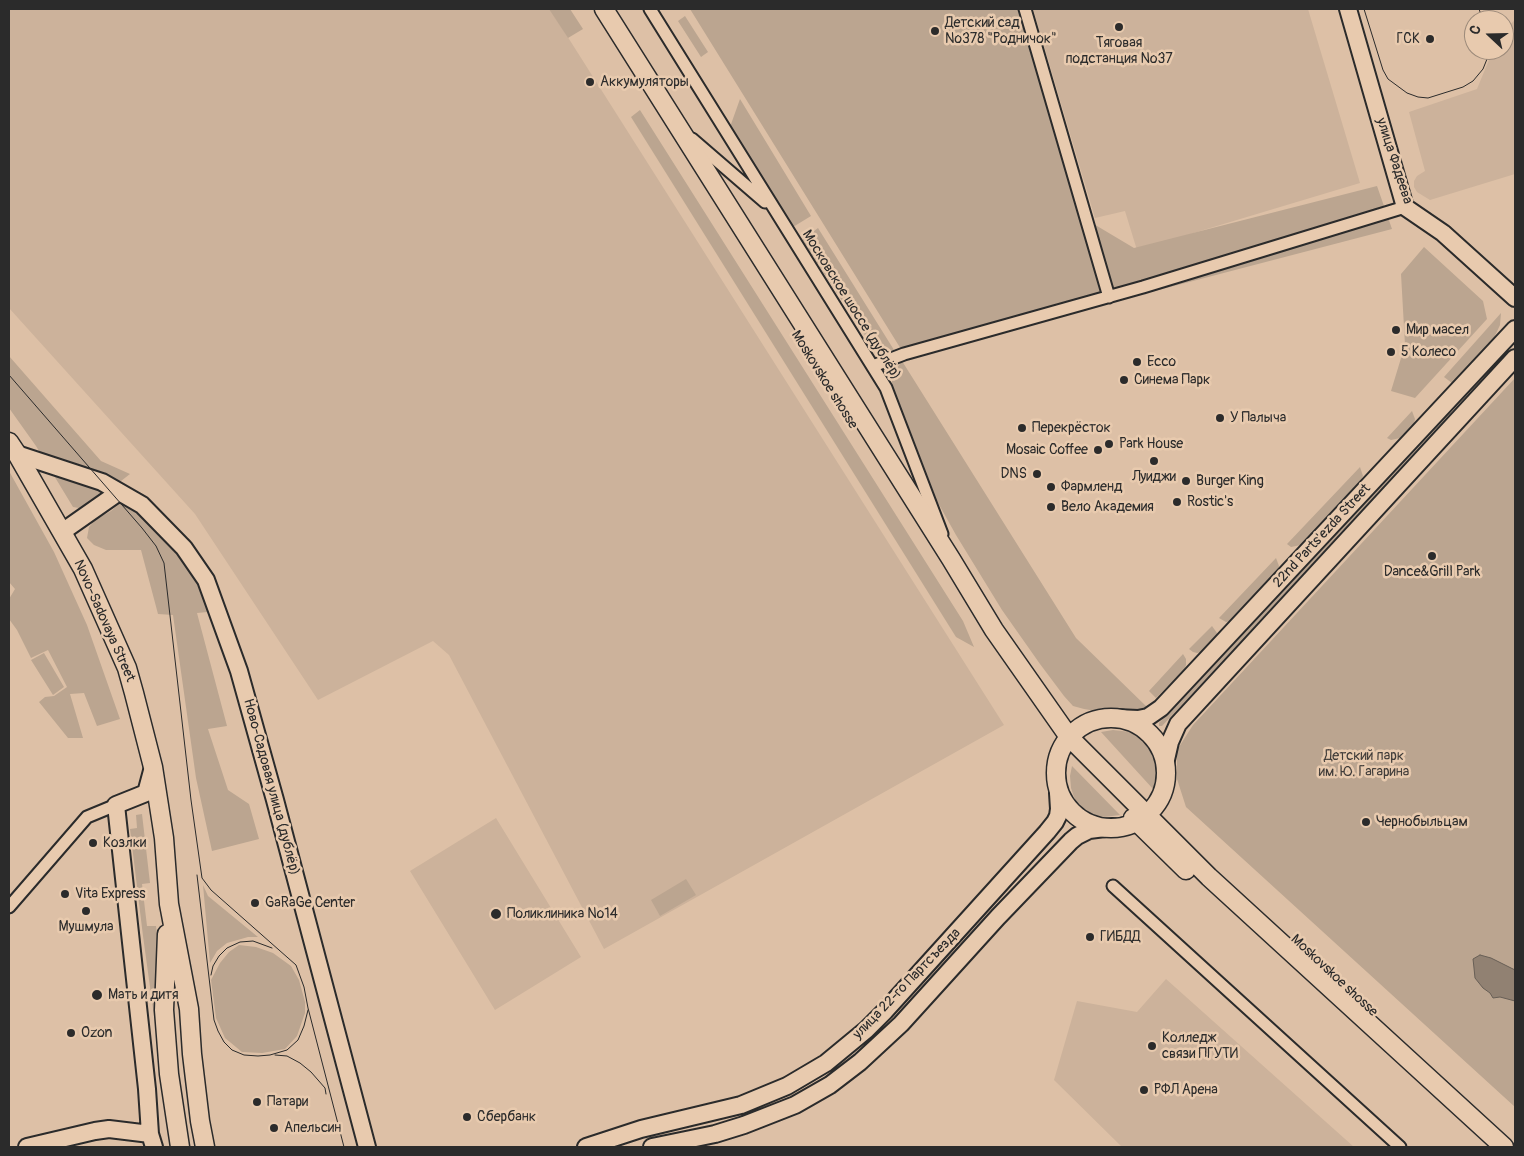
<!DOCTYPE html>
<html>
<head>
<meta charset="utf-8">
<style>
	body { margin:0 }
	#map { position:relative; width:1524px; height:1156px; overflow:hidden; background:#ddc0a6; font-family:Pangolin,sans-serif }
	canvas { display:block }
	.frame { position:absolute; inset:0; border:10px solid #2b2b2b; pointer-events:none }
	.north { position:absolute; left:1464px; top:10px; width:50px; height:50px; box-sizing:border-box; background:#e8caae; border:1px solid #9c8a7a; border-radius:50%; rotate:291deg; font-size:14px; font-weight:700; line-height:20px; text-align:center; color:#2b2b2b }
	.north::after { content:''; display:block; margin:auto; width:18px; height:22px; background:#2b2b2b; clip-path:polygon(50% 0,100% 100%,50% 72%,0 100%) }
</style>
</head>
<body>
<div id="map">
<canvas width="1524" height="1156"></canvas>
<div class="frame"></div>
<div class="north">С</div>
</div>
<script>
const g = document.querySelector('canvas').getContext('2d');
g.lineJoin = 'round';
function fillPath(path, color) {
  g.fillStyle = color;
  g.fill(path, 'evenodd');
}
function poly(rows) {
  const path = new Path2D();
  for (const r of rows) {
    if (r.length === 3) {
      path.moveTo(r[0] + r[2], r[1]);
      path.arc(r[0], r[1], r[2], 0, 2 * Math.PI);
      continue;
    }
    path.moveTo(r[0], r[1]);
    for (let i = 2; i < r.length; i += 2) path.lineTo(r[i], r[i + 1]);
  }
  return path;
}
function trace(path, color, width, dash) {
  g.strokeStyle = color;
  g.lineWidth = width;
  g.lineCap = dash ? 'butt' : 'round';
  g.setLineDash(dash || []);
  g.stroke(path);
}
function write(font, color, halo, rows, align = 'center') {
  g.font = font + ' Pangolin,sans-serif';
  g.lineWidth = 5;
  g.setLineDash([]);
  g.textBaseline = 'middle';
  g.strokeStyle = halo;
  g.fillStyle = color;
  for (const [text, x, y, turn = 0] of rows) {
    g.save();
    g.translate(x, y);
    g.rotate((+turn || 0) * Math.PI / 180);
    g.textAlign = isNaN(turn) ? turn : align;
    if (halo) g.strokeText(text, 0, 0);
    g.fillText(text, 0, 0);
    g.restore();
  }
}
const built = poly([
	[9,9,550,9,1004,725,604,949,449,655,433,641,318,700,195,514,9,308],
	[1033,9,1308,9,1360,183,1137,250,1125,211,1095,218],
	[1515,20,1515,174,1430,200,1417,192,1414,187,1414,181,1417,176,1425,171,1409,112,1477,89,1493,50,1504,50,1504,30],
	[496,818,581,957,495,1010,410,871],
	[1166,979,1354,1147,1122,1147,1054,1080,1077,1001,1137,1012]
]);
const green = poly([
	[549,9,570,9,583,29,568,38],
	[690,9,1025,9,1087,220,1134,248,1377,186,1392,229,1147,293,904,354],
	[685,16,708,52,701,57,678,21],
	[740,99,811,216,793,227,730,127],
	[640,110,963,621,974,647,956,637,631,117],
	[818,228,894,350,885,351,872,346,802,240],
	[1424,247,1483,301,1487,319,1415,398,1391,391,1405,345,1401,274],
	[1501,313,1500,325,1494,338,1452,383,1444,377],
	[9,356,101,461,130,474,85,509,73,507,36,446,9,408],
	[902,361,1076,638,1148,708,1137,711,1114,714,1084,709,1073,706,1064,696,1040,664,1002,610,956,535,937,501,892,384,892,375],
	[1515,378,1515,1107,1186,807,1177,779,1177,750,1193,725],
	[1412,411,1415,419,1414,424,1400,438,1391,440,1387,438],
	[1448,412,1452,413,1454,417,1162,726,1159,726,1159,723],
	[1360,467,1363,476,1360,481,1301,545,1291,547,1287,544],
	[9,471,54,552,87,625,120,719,97,726,84,693,70,694,83,738,68,738,39,702,45,697,54,696,67,687,48,650,31,658,17,630,9,619,9,599,15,589,9,582],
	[127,497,169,533,218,611,197,613,227,726,208,729,228,790,249,804,259,839,212,851,196,778,173,615,158,614,141,550,106,550,94,545,87,538,89,527,95,520,111,511],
	[1276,558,1279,566,1278,570,1275,575,1231,621,1226,622,1219,618],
	[1212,626,1217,633,1217,636,1202,652,1197,653,1193,652,1189,649],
	[44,653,64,687,53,695,31,660],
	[1183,654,1186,659,1186,665,1184,670,1156,698,1149,691],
	[1113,730,1131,732,1141,737,1153,751,1157,769,1156,778,1153,789,1101,732],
	[1072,766,1120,815,1104,817,1092,814,1082,807,1075,800,1071,788,1070,776],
	[142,814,150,883,142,884,147,926,156,926,177,1086,161,1067,143,936,130,829,137,828,136,815],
	[686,879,696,895,660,916,651,900],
	[203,885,208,896,258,937,248,937,227,943,217,951,210,963],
	[239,945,256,947,273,953,291,966,299,980,305,1002,305,1013,297,1036,285,1049,262,1053,242,1052,225,1038,216,1018,211,980,220,963,229,952]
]);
const water = poly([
	[1480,955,1491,958,1515,970,1515,1001,1500,997,1493,998,1490,993,1483,988,1475,978,1474,968,1473,959,1480,955]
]);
const street = poly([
	[650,9,886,388,942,534],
	[1025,9,1109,297],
	[692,139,765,202],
	[873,366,904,354,1143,287,1405,207],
	[1113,886,1400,1147],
	[9,907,87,817,116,805]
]);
const secondary = poly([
	[1348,9,1405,207,1443,233,1515,298],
	[17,454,102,482,142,505,184,548,206,580,239,671,275,800,367,1147],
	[62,532,119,492],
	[1116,718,1138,719,1148,717,1161,708,1515,329],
	[1165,764,1170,742,1178,724,1515,358],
	[153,767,146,793,116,805,147,1089,150,1134,154,1147],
	[27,1147,95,1131,109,1129,150,1134],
	[586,1147,641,1129,741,1105,787,1086,826,1063,866,1030,885,1011,1047,832,1055,822,1058,816,1059,809,1058,793],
	[652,1147,715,1134,744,1125,795,1105,830,1085,860,1062,901,1024,998,917,1071,841,1077,836,1089,830,1113,827]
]);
const primary = poly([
	[604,9,951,559,994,630,1069,737,1209,877,1504,1147],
	[9,442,17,454,83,569,127,668,134,693,153,767,164,838,169,904,189,1009,192,1054,200,1121,205,1147],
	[1111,773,55],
	[1133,818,1186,870],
	[167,934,164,1010,169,1074,180,1147]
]);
const tram = poly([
	[1364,9,1383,70,1388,79,1407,93,1418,97,1428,98,1463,87,1473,81,1483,69,1489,54,1489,50],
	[1479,9,1483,20],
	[9,375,142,528,156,546,164,563,191,800,202,878,211,890,296,965,304,987,308,1008,344,1147],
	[197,875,214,1020,218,1031,224,1042,232,1050,244,1055,258,1056,270,1055,287,1050,298,1040,304,1026,308,1010],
	[211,975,213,966,219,956,227,948,240,942,253,941,272,948],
	[275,1055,287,1056,300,1063,311,1072,325,1088,326,1094]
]);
const markers = [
	[1119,27,5,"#2b2b2b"],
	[935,31,5,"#2b2b2b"],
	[1430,39,5,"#2b2b2b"],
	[590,82,5,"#2b2b2b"],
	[1396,330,5,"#2b2b2b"],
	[1391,352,5,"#2b2b2b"],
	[1137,362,5,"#2b2b2b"],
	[1124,380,5,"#2b2b2b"],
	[1220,418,5,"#2b2b2b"],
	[1022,428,5,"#2b2b2b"],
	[1109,444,5,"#2b2b2b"],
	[1098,450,5,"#2b2b2b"],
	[1154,461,5,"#2b2b2b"],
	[1037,474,5,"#2b2b2b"],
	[1186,481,5,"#2b2b2b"],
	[1051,487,5,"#2b2b2b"],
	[1177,502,5,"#2b2b2b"],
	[1051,507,5,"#2b2b2b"],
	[1432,556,5,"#2b2b2b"],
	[1366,822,5,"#2b2b2b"],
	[93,843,5,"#2b2b2b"],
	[65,894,5,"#2b2b2b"],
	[255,903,5,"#2b2b2b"],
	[86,911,5,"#2b2b2b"],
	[496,914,6,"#2b2b2b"],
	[1090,937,5,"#2b2b2b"],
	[97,995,6,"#2b2b2b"],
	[71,1033,5,"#2b2b2b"],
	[1152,1046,5,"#2b2b2b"],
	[1144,1090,5,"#2b2b2b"],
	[257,1102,5,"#2b2b2b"],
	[467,1117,5,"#2b2b2b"],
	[274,1128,5,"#2b2b2b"]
];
const poiNames = [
	["Детский сад",945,23],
	["№378 \"Родничок\"",945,39],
	["ГСК",1420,39,"right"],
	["Тяговая",1119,43,"center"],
	["подстанция №37",1119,59,"center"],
	["Аккумуляторы",600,82],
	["Мир масел",1406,330],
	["5 Колесо",1401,352],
	["Ecco",1147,362],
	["Синема Парк",1134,380],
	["У Палыча",1230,418],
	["Перекрёсток",1032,428],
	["Park House",1119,444],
	["Mosaic Coffee",1088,450,"right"],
	["DNS",1027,474,"right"],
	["Луиджи",1154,477,"center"],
	["Burger King",1196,481],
	["Фармленд",1061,487],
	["Rostic's",1187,502],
	["Вело Академия",1061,507],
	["Dance&Grill Park",1432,572,"center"],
	["Чернобыльцам",1376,822],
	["Козлки",103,843],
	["Vita Express",75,894],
	["GaRaGe Center",265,903],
	["Поликлиника №14",507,914],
	["Мушмула",86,927,"center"],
	["ГИБДД",1100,937],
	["Мать и дитя",108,995],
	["Ozon",81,1033],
	["Колледж",1162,1038],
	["связи ПГУТИ",1162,1054],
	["РФЛ Арена",1154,1090],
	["Патари",267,1102],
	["Сбербанк",477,1117],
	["Апельсин",284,1128]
];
const streetNames = [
	["улица Фадеева",1394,161,72],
	["Московское шоссе (дублёр)",851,305,58],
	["Moskovskoe shosse",824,380,58],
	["22nd Parts'ezda Street",1322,536,-47],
	["Novo-Sadovaya Street",104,621,66],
	["Ново-Садовая улица (дублёр)",271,787,75],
	["Moskovskoe shosse",1334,976,43],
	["улица 22-го Партсъезда",907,984,-46]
];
const parkNames = [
	["Детский парк",1364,756],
	["им. Ю. Гагарина",1364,772]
];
fillPath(built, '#ccb29b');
fillPath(green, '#bba590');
fillPath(water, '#918172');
trace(water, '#685f56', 1);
trace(street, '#2b2b2b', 15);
trace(secondary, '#2b2b2b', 20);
trace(primary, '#2b2b2b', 21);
trace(street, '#e8caae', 11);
trace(secondary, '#e8caae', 16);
trace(primary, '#e8caae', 18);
trace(tram, '#2b2b2b', 1);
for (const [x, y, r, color] of markers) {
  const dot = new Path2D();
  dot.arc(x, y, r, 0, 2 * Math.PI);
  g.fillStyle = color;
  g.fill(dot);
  trace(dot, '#e8caae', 2);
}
write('14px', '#2b2b2b', '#e8caae', poiNames, 'left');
write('14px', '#2b2b2b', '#e8caae', streetNames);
write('14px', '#413d3a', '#e8caae', parkNames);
</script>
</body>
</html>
